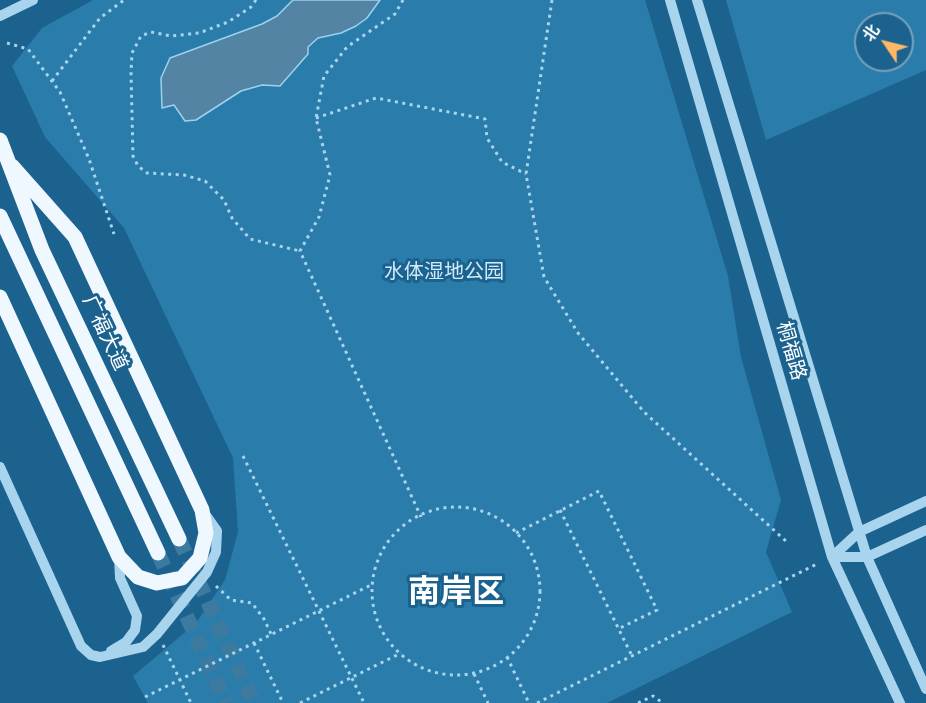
<!DOCTYPE html>
<html>
<head>
<meta charset="utf-8">
<style>
	body { margin:0 }
	#map { position:relative; width:926px; height:703px; overflow:hidden; background:#1b628f; font-family:Quicksand,"Noto Sans SC",sans-serif }
	canvas { display:block }
	.north { position:absolute; left:854px; top:12px; width:60px; height:60px; box-sizing:border-box; background:#1b628f; border:2px solid #76a1bc; border-radius:50%; rotate:305deg; font-size:16px; font-weight:700; line-height:24px; text-align:center; color:#fff }
	.north::after { content:''; display:block; margin:auto; width:21px; height:27px; background:#ffb866; clip-path:polygon(50% 0,100% 100%,50% 72%,0 100%) }
</style>
</head>
<body>
<div id="map">
<canvas width="926" height="703"></canvas>
<div class="north">北</div>
</div>
<script>
const g = document.querySelector('canvas').getContext('2d');
g.lineJoin = 'round';
function fillPath(path, color) {
  g.fillStyle = color;
  g.fill(path, 'evenodd');
}
function poly(rows) {
  const path = new Path2D();
  for (const r of rows) {
    if (r.length === 3) {
      path.moveTo(r[0] + r[2], r[1]);
      path.arc(r[0], r[1], r[2], 0, 2 * Math.PI);
      continue;
    }
    path.moveTo(r[0], r[1]);
    for (let i = 2; i < r.length; i += 2) path.lineTo(r[i], r[i + 1]);
  }
  return path;
}
function trace(path, color, width, dash) {
  g.strokeStyle = color;
  g.lineWidth = width;
  g.lineCap = dash ? 'butt' : 'round';
  g.setLineDash(dash || []);
  g.stroke(path);
}
function write(font, color, halo, rows, align = 'center') {
  g.font = font + ' Quicksand,"Noto Sans SC",sans-serif';
  g.lineWidth = 6;
  g.setLineDash([]);
  g.textBaseline = 'middle';
  g.strokeStyle = halo;
  g.fillStyle = color;
  for (const [text, x, y, turn = 0] of rows) {
    g.save();
    g.translate(x, y);
    g.rotate((+turn || 0) * Math.PI / 180);
    g.textAlign = isNaN(turn) ? turn : align;
    if (halo) g.strokeText(text, 0, 0);
    g.fillText(text, 0, 0);
    g.restore();
  }
}
const green = poly([
	[93,0,645,0,728,276,741,357,781,500,766,552,792,612,607,703,148,703,133,676,196,623,225,580,238,532,233,458,124,228,45,137,12,66,42,28],
	[726,0,926,0,926,70,766,140],
	[866,24,902,24,902,60,866,60]
]);
const water = poly([
	[293,0,380,0,367,18,356,26,341,33,318,38,308,47,308,54,280,86,262,85,241,91,196,120,185,121,174,105,162,108,161,78,170,58,262,24,277,16,293,0]
]);
const majorTunnel = poly([
	[179,539,254,703],
	[158,553,226,703]
]);
const path = poly([
	[256,0,251,7,228,22,199,33,171,36,151,32,141,36,132,53,131,72,133,156,138,166,147,173,184,175,205,181,224,200,232,218,250,239,300,251],
	[403,0,395,14,347,47,324,76,316,118,330,175,319,217,300,251,421,517],
	[552,0,526,174,544,277,578,333,644,412,787,542],
	[7,43,28,49,60,92,89,159,114,234],
	[52,81,100,18,124,0],
	[316,118,376,98,485,119,487,138,502,162,526,174],
	[243,456,364,703],
	[456,591,84],
	[560,510,632,656],
	[516,533,599,491,657,610,618,629],
	[216,586,231,600,252,603,264,619,271,634],
	[254,643,283,703],
	[163,645,191,703],
	[507,657,529,703],
	[474,674,488,703],
	[145,697,371,585],
	[300,703,401,653],
	[537,703,819,563],
	[638,703,653,696,663,703]
]);
const minor = poly([
	[670,0,832,557,900,703],
	[697,0,867,557,926,689],
	[0,16,33,0],
	[0,467,81,646,91,655,100,657,143,647,157,634,207,572,216,552,217,531,205,514],
	[832,557,859,532,926,501],
	[832,557,867,557,926,530],
	[111,651,126,642,135,630,137,616,120,578,119,557]
]);
const major = poly([
	[0,140,42,250,179,539],
	[0,216,158,553],
	[0,297,119,557,138,577,157,583,182,578,200,558,206,533,202,510,75,237,12,166]
]);
const parkNames = [
	["水体湿地公园",444,272]
];
const streetNames = [
	["广福大道",105,333,65],
	["桐福路",791,351,74]
];
const townNames = [
	["南岸区",456,592]
];
fillPath(green, '#2a7cab');
fillPath(water, '#5384a3');
trace(water, '#9bd2f0', 1.5);
trace(majorTunnel, '#3d7aa0', 15, [15, 8]);
trace(path, '#a9d4ee', 3, [3, 4.5]);
trace(minor, '#a9d4ee', 10);
trace(major, '#f0f8ff', 15);
write('20px', '#cfeafa', '#1b628f', parkNames);
write('20px', '#fff', '#1b628f', streetNames);
write('bold 32px', '#fff', '#1b628f', townNames);
</script>
</body>
</html>
